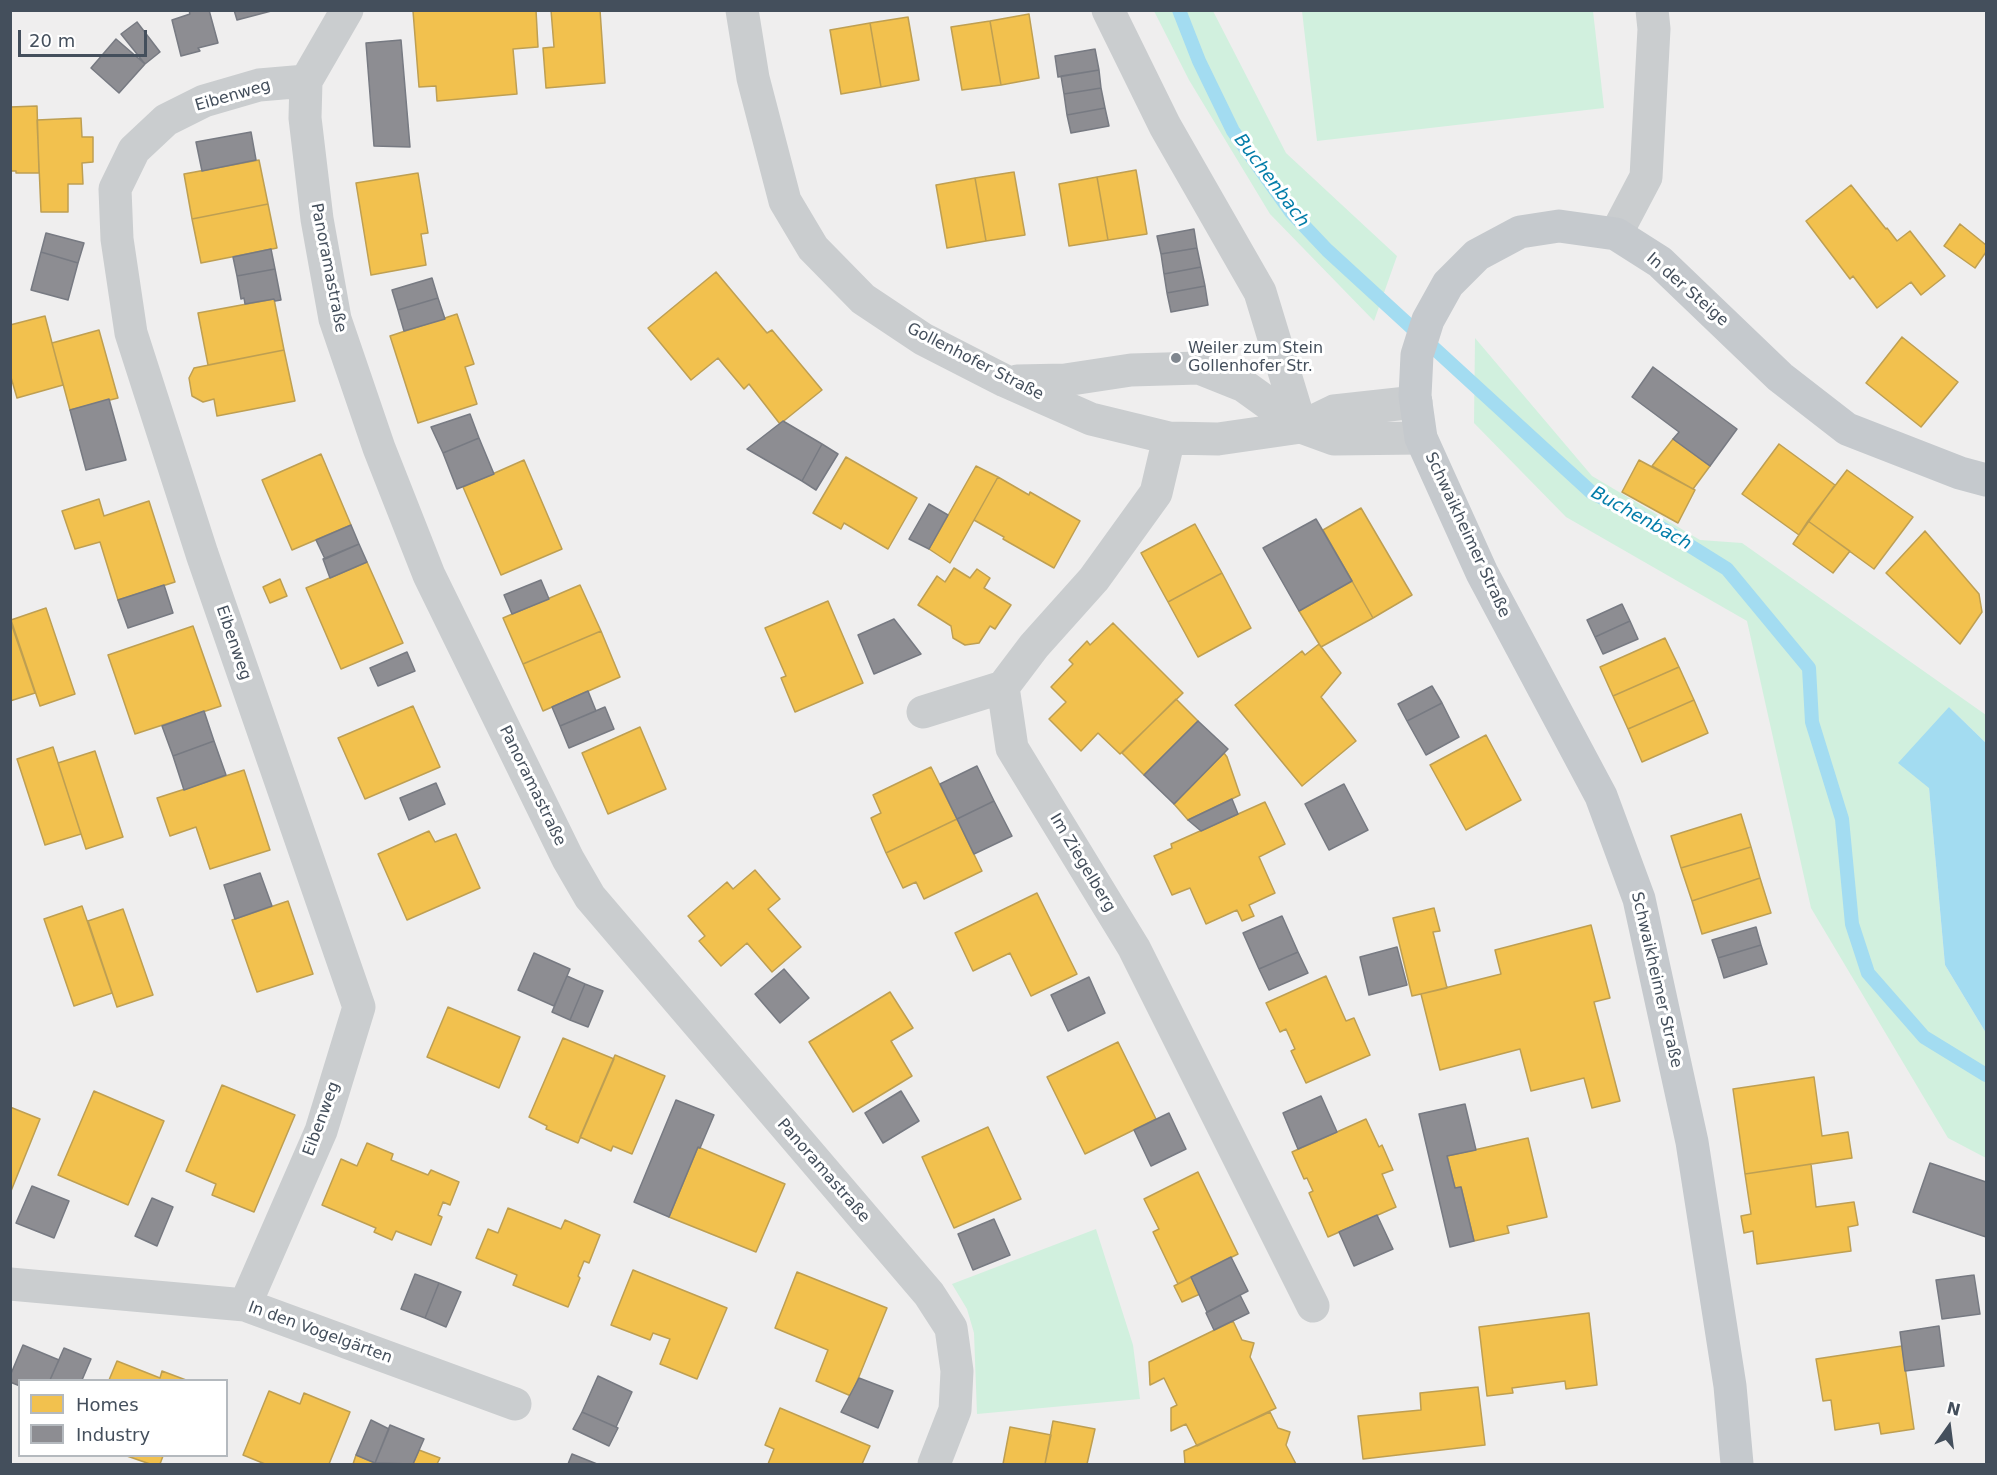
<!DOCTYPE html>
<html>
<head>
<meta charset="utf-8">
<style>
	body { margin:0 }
	#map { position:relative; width:1997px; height:1475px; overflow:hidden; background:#efeeee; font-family:"DejaVu Sans",sans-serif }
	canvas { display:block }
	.frame { position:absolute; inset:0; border:12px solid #444f5c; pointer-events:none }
	.legend { position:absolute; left:18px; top:1379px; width:210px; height:78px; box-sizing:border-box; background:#fff; border:2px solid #b4b9be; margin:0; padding:8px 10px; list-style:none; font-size:18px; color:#444f5c }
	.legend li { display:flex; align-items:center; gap:12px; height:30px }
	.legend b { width:30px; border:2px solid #b4b9be }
	.north { position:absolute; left:1919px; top:1397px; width:60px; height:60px; -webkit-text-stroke:4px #fff; paint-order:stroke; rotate:14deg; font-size:16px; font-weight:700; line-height:24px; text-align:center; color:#444f5c }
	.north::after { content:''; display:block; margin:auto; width:21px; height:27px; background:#444f5c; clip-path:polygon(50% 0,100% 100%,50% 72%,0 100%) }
	.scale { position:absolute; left:18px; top:30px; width:129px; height:27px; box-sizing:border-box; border:3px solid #444f5c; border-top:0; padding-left:8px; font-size:18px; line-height:21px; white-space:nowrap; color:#444f5c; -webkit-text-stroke:4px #fff; paint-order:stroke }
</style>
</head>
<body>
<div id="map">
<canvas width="1997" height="1475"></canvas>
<div class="frame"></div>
<ul class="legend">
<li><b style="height:16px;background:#f2c14e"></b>Homes</li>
<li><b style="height:16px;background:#8d8d92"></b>Industry</li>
</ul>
<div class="north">N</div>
<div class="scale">20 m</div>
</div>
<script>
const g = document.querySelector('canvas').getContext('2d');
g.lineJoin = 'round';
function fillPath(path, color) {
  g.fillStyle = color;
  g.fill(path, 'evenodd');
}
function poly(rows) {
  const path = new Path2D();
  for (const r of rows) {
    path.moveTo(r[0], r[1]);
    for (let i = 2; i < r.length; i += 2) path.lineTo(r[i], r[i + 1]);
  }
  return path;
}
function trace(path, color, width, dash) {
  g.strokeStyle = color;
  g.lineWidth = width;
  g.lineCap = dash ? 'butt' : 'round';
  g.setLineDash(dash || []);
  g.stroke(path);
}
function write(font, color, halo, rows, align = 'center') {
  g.font = font + ' "DejaVu Sans",sans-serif';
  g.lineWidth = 6;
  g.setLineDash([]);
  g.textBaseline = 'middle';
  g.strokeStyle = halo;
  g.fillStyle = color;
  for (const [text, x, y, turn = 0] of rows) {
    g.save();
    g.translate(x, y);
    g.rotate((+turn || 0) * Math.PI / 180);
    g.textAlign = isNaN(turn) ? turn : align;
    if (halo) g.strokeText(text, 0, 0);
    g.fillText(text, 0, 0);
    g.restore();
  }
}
const green = poly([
	[1154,11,1213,11,1286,153,1397,256,1374,321,1270,214,1189,80],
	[1302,11,1593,11,1604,108,1317,141],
	[1475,338,1592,476,1700,540,1742,543,1986,715,1986,743,1949,707,1929,788,1945,965,1986,1033,1986,1158,1948,1138,1811,908,1747,621,1566,517,1474,423],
	[1096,1229,1133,1345,1140,1399,977,1414,974,1333,967,1309,952,1284]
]);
const water = poly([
	[1949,707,1986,743,1986,1033,1945,965,1929,788,1898,763]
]);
const homes = poly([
	[536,10,538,47,513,49,517,94,437,101,436,86,419,87,413,11,536,10],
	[551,10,600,10,605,83,546,88,543,48,554,47,551,10],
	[1029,14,1039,78,1001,85,990,21,1029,14],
	[908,17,919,80,881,87,870,23,908,17],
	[990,21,1001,85,962,90,951,27,990,21],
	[870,23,881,87,841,94,830,30,870,23],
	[37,106,39,173,16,173,16,171,10,171,10,107,37,106],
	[81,118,82,137,93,137,93,162,82,163,83,184,68,184,68,212,41,212,37,120,81,118],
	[259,160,268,204,192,219,184,174,259,160],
	[1136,170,1147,234,1108,240,1097,177,1136,170],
	[1014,172,1025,235,986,241,975,178,1014,172],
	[418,173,428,233,421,234,426,265,371,275,356,183,418,173],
	[1097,177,1108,240,1069,246,1059,184,1097,177],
	[975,178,986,241,947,248,936,185,975,178],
	[1851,185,1886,229,1887,228,1897,241,1910,231,1945,276,1921,295,1911,282,1877,308,1853,276,1850,279,1806,221,1851,185],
	[268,204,277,248,201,263,192,219,268,204],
	[1960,224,1986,245,1986,252,1975,268,1944,246,1960,224],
	[716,272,767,333,772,330,822,390,780,424,749,384,744,389,718,358,691,380,648,328,716,272],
	[274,299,284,350,208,365,198,313,274,299],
	[457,314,474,364,465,367,477,404,418,423,390,336,457,314],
	[45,316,63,385,17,398,10,374,10,325,45,316],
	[99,330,118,398,70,410,52,343,99,330],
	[1902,337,1958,382,1921,427,1866,383,1902,337],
	[284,350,295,401,217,416,214,399,203,402,192,396,189,378,194,368,284,350],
	[1673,439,1710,466,1693,489,1652,466,1673,439],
	[1779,444,1835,485,1799,535,1742,494,1779,444],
	[321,454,351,525,292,550,262,480,321,454],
	[846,457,917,498,888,549,844,523,841,529,813,513,846,457],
	[524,460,562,549,501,575,463,487,524,460],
	[1639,460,1695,490,1678,523,1622,492,1639,460],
	[976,466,998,477,950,563,929,549,976,466],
	[1847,470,1913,517,1874,569,1808,521,1847,470],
	[998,477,1029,495,1030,492,1080,521,1054,568,1003,539,1004,537,974,520,998,477],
	[99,499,104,516,149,501,175,582,118,600,100,542,75,549,62,511,99,499],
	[1361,508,1412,595,1373,618,1323,530,1361,508],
	[1808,521,1850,551,1833,573,1793,544,1808,521],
	[1195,524,1222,573,1168,602,1141,553,1195,524],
	[1925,531,1979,594,1982,612,1960,644,1886,573,1925,531],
	[367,562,403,643,341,669,306,588,367,562],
	[954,568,970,578,977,569,990,578,984,588,1011,605,995,629,990,626,979,643,965,645,953,638,951,626,918,605,937,576,945,582,954,568],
	[1222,573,1251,628,1198,657,1168,602,1222,573],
	[280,579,287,596,270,603,263,587,280,579],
	[1352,581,1373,618,1321,647,1299,611,1352,581],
	[580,585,601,631,523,664,503,618,580,585],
	[828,601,863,683,795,712,781,678,786,676,765,628,828,601],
	[46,608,75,694,40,706,11,620,46,608],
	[10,620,35,693,10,701,10,620],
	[1113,623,1183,693,1120,754,1098,733,1081,751,1049,719,1066,702,1051,687,1073,664,1069,660,1087,641,1090,645,1113,623],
	[193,626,221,706,135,734,108,655,193,626],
	[601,631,620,677,543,711,523,664,601,631],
	[1665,638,1679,667,1613,696,1600,667,1665,638],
	[1319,644,1341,673,1321,697,1356,741,1302,786,1235,705,1302,651,1305,655,1319,644],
	[1679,667,1694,700,1628,729,1613,696,1679,667],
	[1176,699,1198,721,1144,775,1122,753,1176,699],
	[1694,700,1708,733,1642,762,1628,729,1694,700],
	[413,706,440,767,365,799,338,738,413,706],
	[640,727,666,789,608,814,582,753,640,727],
	[1486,735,1521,800,1466,830,1430,765,1486,735],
	[53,747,81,834,45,845,17,759,53,747],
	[95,751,123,837,86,849,58,763,95,751],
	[1224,753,1227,757,1240,795,1188,820,1174,804,1224,753],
	[931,767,957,819,886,853,871,818,881,813,873,795,931,767],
	[244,770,270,850,210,869,196,827,170,836,157,798,244,770],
	[1265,802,1285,844,1259,857,1275,893,1249,905,1254,916,1242,921,1237,910,1206,924,1190,888,1172,895,1154,856,1172,848,1171,844,1265,802],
	[1741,814,1751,847,1681,868,1671,836,1741,814],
	[957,819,982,871,924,899,916,882,903,888,886,853,957,819],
	[429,831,435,842,456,834,480,888,407,920,378,854,429,831],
	[1751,847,1760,878,1692,901,1681,868,1751,847],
	[755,870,780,899,768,909,801,947,772,972,747,943,721,966,699,941,705,936,688,916,727,882,733,889,755,870],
	[1760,878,1771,913,1702,934,1692,901,1760,878],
	[1037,893,1077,974,1031,996,1010,953,973,971,955,933,1037,893],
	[288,901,313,974,257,992,232,920,288,901],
	[82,906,112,993,74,1006,44,919,82,906],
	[1434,908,1440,931,1433,932,1447,988,1412,996,1393,918,1434,908],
	[123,909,153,995,117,1007,88,921,123,909],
	[1591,925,1610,998,1594,1002,1620,1101,1592,1108,1584,1078,1531,1091,1520,1049,1440,1070,1421,994,1501,974,1495,950,1591,925],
	[1326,976,1346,1021,1354,1018,1370,1055,1306,1083,1291,1051,1295,1049,1286,1029,1280,1032,1266,1003,1326,976],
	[890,992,913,1028,891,1041,912,1076,853,1112,809,1042,890,992],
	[448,1007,520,1037,499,1088,427,1057,448,1007],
	[563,1038,614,1059,578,1143,546,1129,547,1126,529,1117,563,1038],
	[1118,1042,1156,1119,1085,1154,1047,1077,1118,1042],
	[615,1055,665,1076,632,1154,613,1146,611,1151,580,1137,615,1055],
	[1814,1077,1822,1136,1848,1132,1852,1158,1745,1174,1733,1089,1814,1077],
	[222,1085,295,1115,254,1212,212,1195,216,1184,186,1171,222,1085],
	[94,1091,164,1121,128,1205,58,1175,94,1091],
	[10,1107,40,1119,11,1191,10,1191,10,1107],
	[1366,1119,1379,1147,1382,1145,1393,1170,1382,1174,1396,1207,1328,1237,1309,1193,1313,1191,1307,1178,1304,1179,1292,1152,1366,1119],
	[988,1127,1021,1199,954,1228,922,1157,988,1127],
	[1528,1138,1547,1217,1507,1226,1509,1233,1474,1241,1461,1187,1455,1188,1447,1156,1528,1138],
	[367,1143,393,1154,391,1160,428,1175,431,1170,459,1182,450,1205,443,1202,438,1215,442,1217,431,1245,396,1231,392,1240,374,1232,376,1228,322,1205,341,1159,357,1166,367,1143],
	[698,1147,785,1184,756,1252,669,1217,698,1147],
	[1811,1164,1816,1207,1854,1202,1858,1225,1848,1227,1851,1251,1757,1264,1753,1231,1744,1233,1741,1216,1751,1214,1745,1174,1811,1164],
	[1198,1172,1238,1254,1178,1284,1153,1232,1159,1229,1144,1199,1198,1172],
	[508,1208,561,1229,565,1220,600,1235,589,1263,584,1261,578,1276,580,1278,568,1307,513,1285,517,1275,476,1258,488,1229,498,1233,508,1208],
	[633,1270,727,1308,697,1379,660,1364,670,1339,653,1333,650,1340,611,1325,633,1270],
	[797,1272,887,1308,851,1396,816,1381,828,1350,775,1328,797,1272],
	[1191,1277,1200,1294,1182,1302,1174,1286,1191,1277],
	[1589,1313,1597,1385,1566,1389,1565,1381,1512,1388,1513,1393,1487,1396,1479,1327,1589,1313],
	[1233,1321,1242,1340,1254,1343,1250,1357,1276,1408,1197,1446,1186,1424,1171,1431,1171,1408,1177,1405,1164,1378,1150,1385,1149,1362,1233,1321],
	[1902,1346,1914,1429,1881,1434,1879,1423,1835,1430,1831,1400,1823,1401,1816,1359,1902,1346],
	[117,1361,160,1378,162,1371,186,1380,109,1380,117,1361],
	[1478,1387,1485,1445,1363,1459,1358,1416,1421,1410,1420,1393,1478,1387],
	[269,1391,300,1404,304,1393,350,1412,329,1464,265,1464,243,1455,269,1391],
	[780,1408,870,1446,862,1464,768,1464,774,1449,765,1445,780,1408],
	[1270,1412,1278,1428,1290,1432,1286,1445,1296,1464,1185,1464,1184,1451,1270,1412],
	[1053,1421,1095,1429,1087,1464,1045,1464,1053,1421],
	[1010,1427,1051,1435,1045,1464,1003,1464,1010,1427],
	[419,1450,440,1458,437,1464,413,1464,419,1450],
	[356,1455,375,1463,374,1464,353,1464,356,1455],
	[127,1456,163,1456,160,1464,150,1464,127,1456]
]);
const industry = poly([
	[189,10,209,10,218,43,198,48,200,51,181,56,172,20,190,14,189,10],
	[234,10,275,10,237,20,234,10],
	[137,22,160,52,145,64,121,34,137,22],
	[116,39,145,64,119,93,91,68,116,39],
	[401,40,410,147,374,146,366,43,401,40],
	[1095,49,1099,70,1058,77,1055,56,1095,49],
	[1099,70,1101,88,1064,94,1061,76,1099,70],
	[1101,88,1105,108,1067,115,1064,94,1101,88],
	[1105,108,1109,126,1071,133,1067,115,1105,108],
	[251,132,256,160,202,171,196,142,251,132],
	[1194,229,1197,248,1161,254,1157,236,1194,229],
	[46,233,84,243,78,263,41,252,46,233],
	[1197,248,1201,267,1164,274,1161,254,1197,248],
	[271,249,275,269,237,276,233,257,271,249],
	[41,252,78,263,68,300,31,290,41,252],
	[1201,267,1205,286,1167,293,1164,274,1201,267],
	[275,269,281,300,275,301,274,299,245,304,244,298,241,299,237,276,275,269],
	[432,278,438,298,398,310,392,290,432,278],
	[1205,286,1208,305,1171,312,1167,293,1205,286],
	[438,298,445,319,404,331,398,310,438,298],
	[1653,367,1737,429,1710,466,1673,439,1679,432,1632,397,1653,367],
	[109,399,126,460,86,470,70,410,109,399],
	[470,414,479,438,443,453,431,427,470,414],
	[783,421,822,444,802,481,747,449,783,421],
	[479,438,494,474,457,489,443,453,479,438],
	[822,444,838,454,816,490,802,481,822,444],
	[929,504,948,515,929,549,909,539,929,504],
	[1316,519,1352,581,1299,611,1263,548,1316,519],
	[351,525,359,544,325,559,316,540,351,525],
	[359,544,367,562,330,578,323,559,359,544],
	[541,580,549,599,512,614,504,595,541,580],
	[164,585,173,613,128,628,118,600,164,585],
	[1622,604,1630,621,1595,637,1587,620,1622,604],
	[894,619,921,654,874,674,858,635,894,619],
	[1630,621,1638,639,1603,654,1595,637,1630,621],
	[407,652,415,671,378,686,370,668,407,652],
	[1432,686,1442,703,1407,721,1398,704,1432,686],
	[588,691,596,711,560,726,552,707,588,691],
	[1442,703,1459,737,1426,755,1407,721,1442,703],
	[605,707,614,729,569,748,560,726,605,707],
	[204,711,214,741,173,756,162,726,204,711],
	[1198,721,1228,749,1174,804,1144,775,1198,721],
	[214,741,226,775,184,790,173,756,214,741],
	[977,766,994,801,957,819,940,784,977,766],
	[436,783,445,804,409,820,400,798,436,783],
	[1344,784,1368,830,1329,850,1305,804,1344,784],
	[1232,799,1238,814,1201,831,1188,820,1232,799],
	[994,801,1012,836,974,854,957,819,994,801],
	[260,873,272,906,235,919,224,885,260,873],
	[1282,916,1298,952,1259,969,1243,933,1282,916],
	[1756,927,1761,945,1718,958,1712,940,1756,927],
	[1761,945,1767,964,1724,978,1718,958,1761,945],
	[1397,947,1407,985,1369,995,1360,957,1397,947],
	[1298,952,1308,973,1269,990,1259,969,1298,952],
	[534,953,570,969,554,1006,518,990,534,953],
	[784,969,809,998,780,1023,755,994,784,969],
	[567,976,585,984,570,1020,552,1012,567,976],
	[1089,977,1105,1013,1068,1031,1051,995,1089,977],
	[585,984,603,991,588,1027,570,1020,585,984],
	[901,1091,919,1121,883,1143,865,1113,901,1091],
	[1321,1096,1337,1132,1298,1149,1283,1113,1321,1096],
	[676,1100,714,1115,700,1148,698,1147,669,1217,634,1202,676,1100],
	[1465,1104,1476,1150,1447,1156,1455,1188,1461,1187,1474,1241,1450,1247,1419,1114,1465,1104],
	[1169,1113,1186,1149,1151,1166,1134,1130,1169,1113],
	[1930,1163,1986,1182,1986,1237,1913,1212,1930,1163],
	[32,1186,69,1201,54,1238,16,1223,32,1186],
	[152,1198,173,1207,157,1246,135,1236,152,1198],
	[1377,1215,1393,1249,1354,1266,1339,1232,1377,1215],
	[994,1219,1010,1255,973,1270,958,1234,994,1219],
	[1231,1257,1248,1291,1207,1312,1191,1277,1231,1257],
	[415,1274,439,1283,425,1318,401,1309,415,1274],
	[1974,1275,1980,1314,1942,1319,1936,1280,1974,1275],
	[439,1283,461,1292,446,1327,425,1318,439,1283],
	[1240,1295,1249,1313,1214,1330,1206,1313,1240,1295],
	[1939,1326,1944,1366,1905,1371,1900,1332,1939,1326],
	[23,1345,59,1360,50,1380,20,1380,20,1386,10,1382,10,1376,23,1345],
	[64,1348,91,1359,82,1380,50,1380,64,1348],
	[598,1376,632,1392,616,1427,582,1412,598,1376],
	[859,1378,893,1391,878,1428,841,1412,859,1378],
	[582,1412,618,1428,609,1446,573,1429,582,1412],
	[371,1420,389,1429,375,1463,356,1455,371,1420],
	[390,1425,424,1439,413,1464,375,1463,390,1425],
	[572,1454,597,1464,568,1464,572,1454]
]);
const stream = poly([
	[1179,10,1199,61,1233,131,1291,212,1327,250,1591,492,1663,529,1727,569,1809,668,1812,722,1842,819,1852,924,1868,973,1924,1037,1986,1075]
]);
const minor = poly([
	[347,10,306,81,305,118,317,219,335,319,379,448,429,575,568,859,590,897,929,1294,951,1328,957,1371,955,1410,934,1464],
	[742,10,753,78,785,201,813,248,863,299,923,339,1005,381,1091,419,1169,438,1218,439,1301,427,1334,411,1416,402],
	[1108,10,1165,126,1260,292,1301,427],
	[1616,234,1646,177,1654,29,1652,10],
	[1017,381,1065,380,1131,370,1199,368,1244,386,1301,427,1334,439,1421,438],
	[1169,438,1156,493,1094,579,1034,646,1003,687,1012,748,1134,948,1313,1306],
	[923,712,1003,687],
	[10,1284,245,1305,515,1404],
	[245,1305,321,1131,359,1007,202,554,131,333,117,239,115,189,134,150,166,120,204,101,259,85,306,81]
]);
const major = poly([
	[1737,1464,1730,1386,1692,1142,1639,899,1601,796,1482,573,1421,438,1415,396,1417,355,1428,320,1448,284,1477,255,1520,232,1559,226,1616,234,1660,262,1780,377,1847,429,1960,473,1986,480]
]);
const markers = [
	[1176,358,6,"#80878f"]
];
const streetNames = [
	["Eibenweg",233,96,-16],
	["Panoramastraße",328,268,79],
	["In der Steige",1687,290,41],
	["Gollenhofer Straße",975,362,27],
	["Schwaikheimer Straße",1467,535,65],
	["Eibenweg",233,643,71],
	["Panoramastraße",532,786,64],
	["Im Ziegelberg",1082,863,59],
	["Schwaikheimer Straße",1656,980,77],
	["Eibenweg",322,1119,-70],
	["Panoramastraße",823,1171,49],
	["In den Vogelgärten",320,1333,20]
];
const poiNames = [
	["Weiler zum Stein",1188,349],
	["Gollenhofer Str.",1188,367]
];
const waterNames = [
	["Buchenbach",1271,181,53],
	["Buchenbach",1641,519,29]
];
fillPath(green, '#d1f0de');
fillPath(water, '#a3dcf1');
fillPath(homes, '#f2c14e');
trace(homes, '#be9f52', 1.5);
fillPath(industry, '#8d8d92');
trace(industry, '#777a82', 1.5);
trace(stream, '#a3dcf1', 14);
trace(minor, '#cacdcf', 33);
trace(major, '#c5c9cd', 33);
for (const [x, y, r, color] of markers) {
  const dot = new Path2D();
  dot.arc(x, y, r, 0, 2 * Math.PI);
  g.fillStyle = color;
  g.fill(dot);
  trace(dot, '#fff', 2);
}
write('16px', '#444f5c', '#fff', streetNames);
write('16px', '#444f5c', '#fff', poiNames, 'left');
write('italic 18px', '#037da9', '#fff', waterNames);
</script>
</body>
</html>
